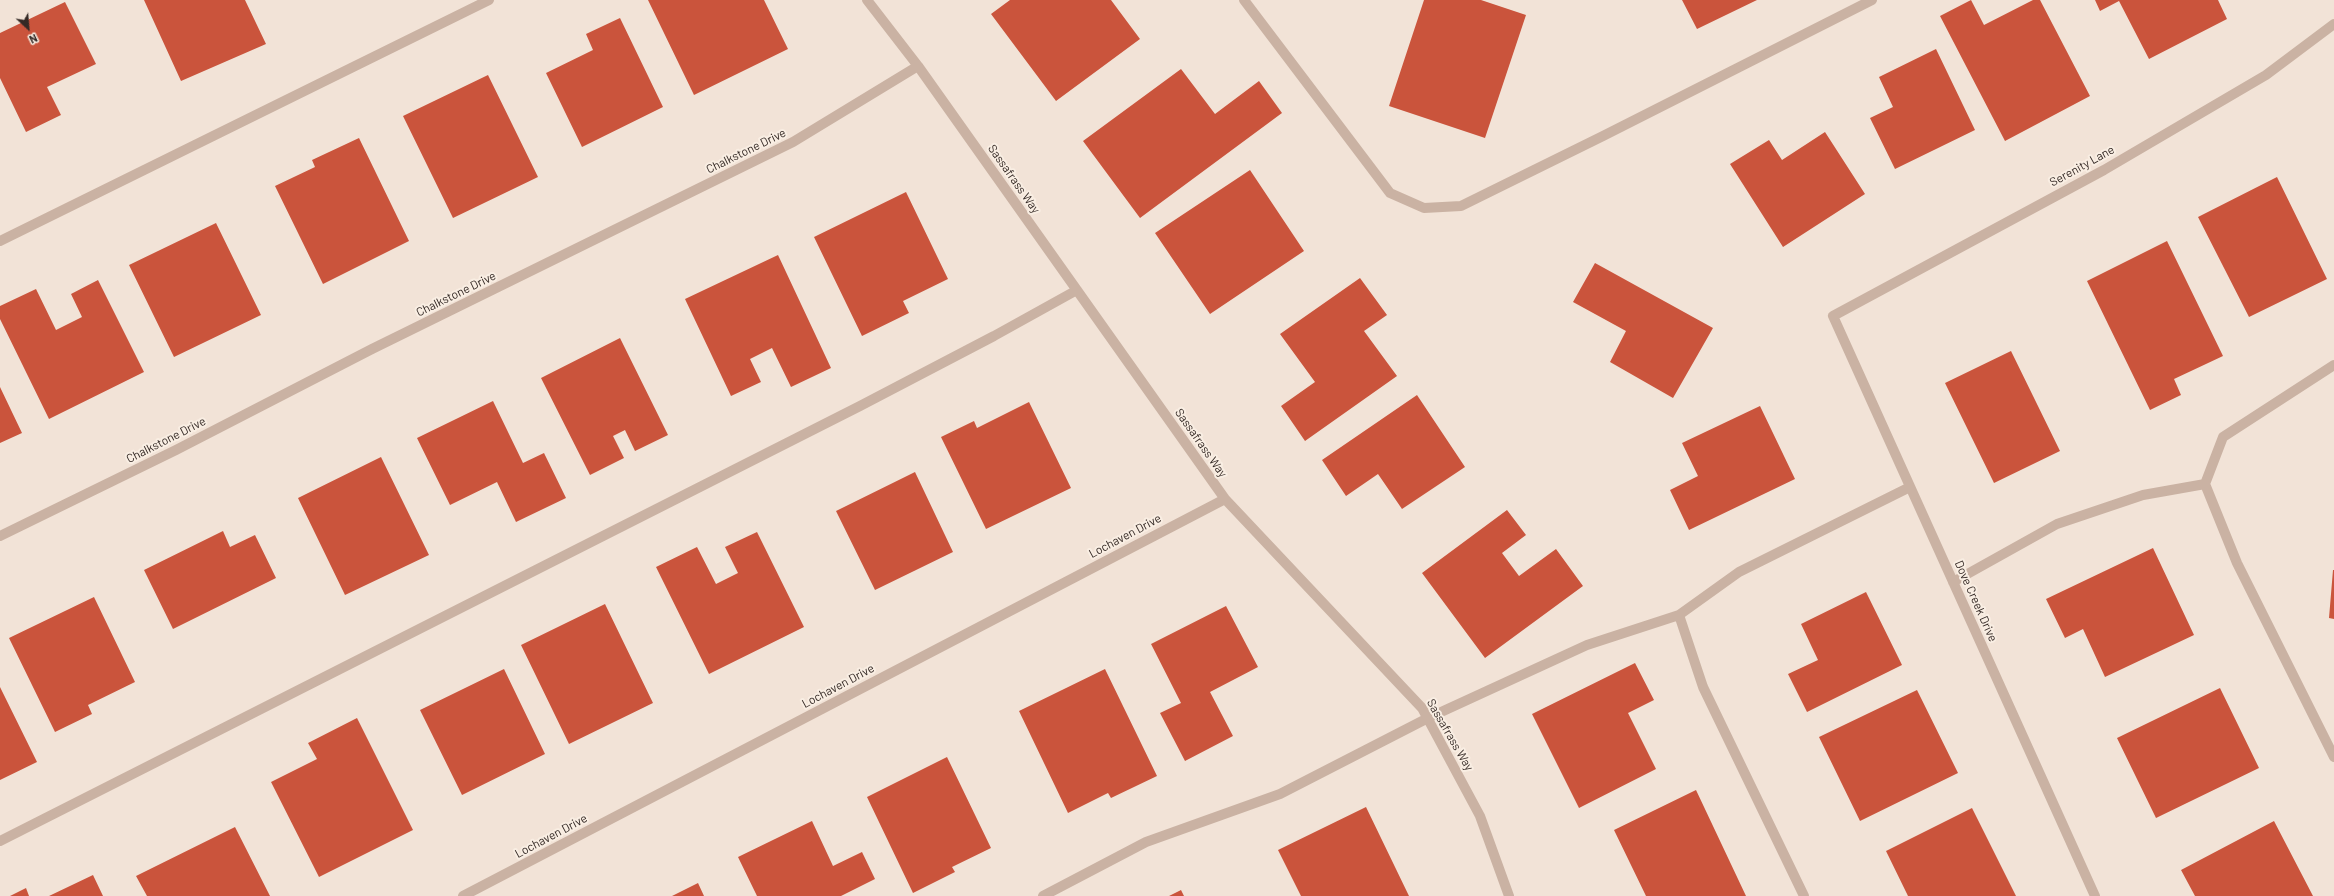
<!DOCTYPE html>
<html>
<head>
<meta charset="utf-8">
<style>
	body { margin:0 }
	#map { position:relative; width:2334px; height:896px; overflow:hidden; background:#f2e3d7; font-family:Barlow,sans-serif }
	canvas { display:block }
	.north { position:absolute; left:8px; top:8px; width:40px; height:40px; -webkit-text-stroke:3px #f9eee3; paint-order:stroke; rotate:154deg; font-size:11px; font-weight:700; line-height:16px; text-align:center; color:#342925 }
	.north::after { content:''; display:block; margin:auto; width:14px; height:18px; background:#342925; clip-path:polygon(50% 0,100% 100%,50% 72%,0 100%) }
</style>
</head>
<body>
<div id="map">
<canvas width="2334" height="896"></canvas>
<div class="north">N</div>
</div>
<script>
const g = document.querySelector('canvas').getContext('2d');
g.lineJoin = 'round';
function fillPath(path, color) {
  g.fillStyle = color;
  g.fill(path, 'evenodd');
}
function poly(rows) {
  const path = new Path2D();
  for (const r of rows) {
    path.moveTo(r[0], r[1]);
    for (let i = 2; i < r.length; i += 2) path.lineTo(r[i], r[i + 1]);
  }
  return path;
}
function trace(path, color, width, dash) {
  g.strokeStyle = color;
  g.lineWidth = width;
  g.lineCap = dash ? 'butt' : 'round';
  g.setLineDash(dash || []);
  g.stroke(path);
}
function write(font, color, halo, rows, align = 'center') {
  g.font = font + ' Barlow,sans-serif';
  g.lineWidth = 4;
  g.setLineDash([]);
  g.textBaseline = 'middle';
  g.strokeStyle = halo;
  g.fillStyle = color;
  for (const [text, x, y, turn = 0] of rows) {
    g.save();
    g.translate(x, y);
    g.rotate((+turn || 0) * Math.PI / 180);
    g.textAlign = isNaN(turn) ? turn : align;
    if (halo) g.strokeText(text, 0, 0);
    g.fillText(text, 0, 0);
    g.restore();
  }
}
const building = poly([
	[144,0,245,0,266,44,181,81],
	[648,0,764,0,788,49,694,95],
	[1010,0,1111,0,1140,39,1056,101,991,14],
	[1424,0,1481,0,1526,15,1485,138,1389,106],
	[1682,0,1757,0,1697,29],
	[1971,0,1984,25,2033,0,2040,0,2090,96,2005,141,1940,16],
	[2095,0,2218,0,2227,19,2149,59,2119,1,2100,11],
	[65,2,96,64,47,87,61,115,26,132,0,78,0,33],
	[620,18,663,107,582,147,546,73,593,50,586,34],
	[1936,49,1975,130,1895,169,1870,118,1893,107,1879,77],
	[1181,69,1215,114,1259,81,1282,113,1140,218,1083,141],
	[488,75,538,177,453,218,403,116],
	[1825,132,1865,194,1783,247,1730,164,1769,140,1782,160],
	[359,138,409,241,323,284,275,186,315,167,312,160],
	[1250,170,1304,251,1210,314,1155,233],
	[2277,177,2327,279,2249,317,2198,217],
	[906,192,948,279,903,301,909,313,862,336,814,237],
	[216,223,261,315,174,357,129,265],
	[2167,241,2223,356,2174,379,2181,395,2150,410,2087,281],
	[778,255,831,368,791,387,772,348,750,359,761,382,731,396,685,299],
	[1595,263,1713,328,1673,398,1610,362,1626,331,1573,302],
	[1360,278,1387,315,1364,331,1397,376,1305,441,1281,406,1315,382,1280,334],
	[98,280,144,372,49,419,0,319,0,306,36,289,56,330,82,317,71,294],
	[620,338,668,435,635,451,625,430,613,436,624,458,590,475,541,378],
	[2011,351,2060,451,1994,483,1945,383],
	[0,387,22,433,0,443],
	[1417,395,1465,467,1402,509,1378,474,1346,496,1322,460],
	[493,401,523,463,544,453,566,498,516,522,497,482,450,505,417,438],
	[1029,402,1071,488,986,529,941,437,974,421,977,428],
	[1760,406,1795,479,1689,530,1670,490,1698,476,1682,443],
	[381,457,429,555,345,595,298,498],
	[915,472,953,552,875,590,836,511],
	[1507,510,1526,535,1502,553,1519,576,1556,549,1583,586,1485,658,1422,573],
	[223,531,230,547,255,535,276,578,173,629,144,570],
	[757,532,804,627,709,674,656,567,697,547,716,584,738,573,725,547],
	[2153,548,2194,635,2105,677,2083,629,2065,638,2046,599],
	[2333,570,2334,570,2334,619,2329,618],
	[1866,592,1902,665,1807,712,1788,674,1818,660,1801,624],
	[94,597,135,682,88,705,92,714,55,732,9,638],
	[605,604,653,703,569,744,521,645],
	[1226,606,1258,667,1210,692,1233,736,1185,761,1160,713,1181,703,1151,644],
	[1635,663,1654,700,1628,713,1656,769,1579,808,1532,714],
	[504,669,545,754,462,795,420,710],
	[1105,669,1157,776,1111,798,1108,793,1068,813,1019,711],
	[0,687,37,762,0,780],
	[2220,688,2259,768,2156,818,2117,738],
	[1917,690,1958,773,1860,821,1819,737],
	[357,718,413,830,319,877,271,782,317,759,308,743],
	[947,757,991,848,952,867,955,872,913,893,867,797],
	[1696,790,1746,896,1646,896,1614,830],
	[1366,807,1409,896,1301,896,1278,850],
	[1972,808,2016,896,1908,896,1886,851],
	[812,821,833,866,862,852,875,879,841,896,757,896,738,857],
	[2274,821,2313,896,2195,896,2181,870],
	[235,827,270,896,147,896,136,876],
	[93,875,103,896,49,896],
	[698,883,704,896,672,896],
	[26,888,29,896,10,896],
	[1181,890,1184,896,1169,896]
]);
const minor = poly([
	[867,0,918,66,1225,499,1422,708,1480,816,1509,896],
	[1244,0,1390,193,1424,208,1461,206,1603,136,1872,0],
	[0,241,489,0],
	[2334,365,2223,437,2205,484,2237,563,2334,757],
	[0,536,176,450,372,349,793,142,918,66],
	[1953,582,2057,524,2143,495,2205,484],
	[1679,615,1703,687,1804,896],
	[0,841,860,406,994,336,1077,290],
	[463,896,1225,499],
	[1043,896,1146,842,1280,794,1428,718,1587,645,1679,615,1739,572,1910,487],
	[2095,896,1833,316,2104,170,2266,75,2334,24]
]);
const streetNames = [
	["Chalkstone Drive",746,151,-26],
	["Serenity Lane",2082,166,-29],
	["Sassafrass Way",1014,179,55],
	["Chalkstone Drive",456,294,-26],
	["Chalkstone Drive",166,440,-27],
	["Sassafrass Way",1201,443,55],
	["Lochaven Drive",1125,536,-28],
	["Dove Creek Drive",1976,601,66],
	["Lochaven Drive",838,686,-28],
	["Sassafrass Way",1450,735,60],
	["Lochaven Drive",551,836,-28]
];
fillPath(building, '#ca543c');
trace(minor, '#cab2a3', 10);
write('12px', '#342925', '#f9eee3', streetNames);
</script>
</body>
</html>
